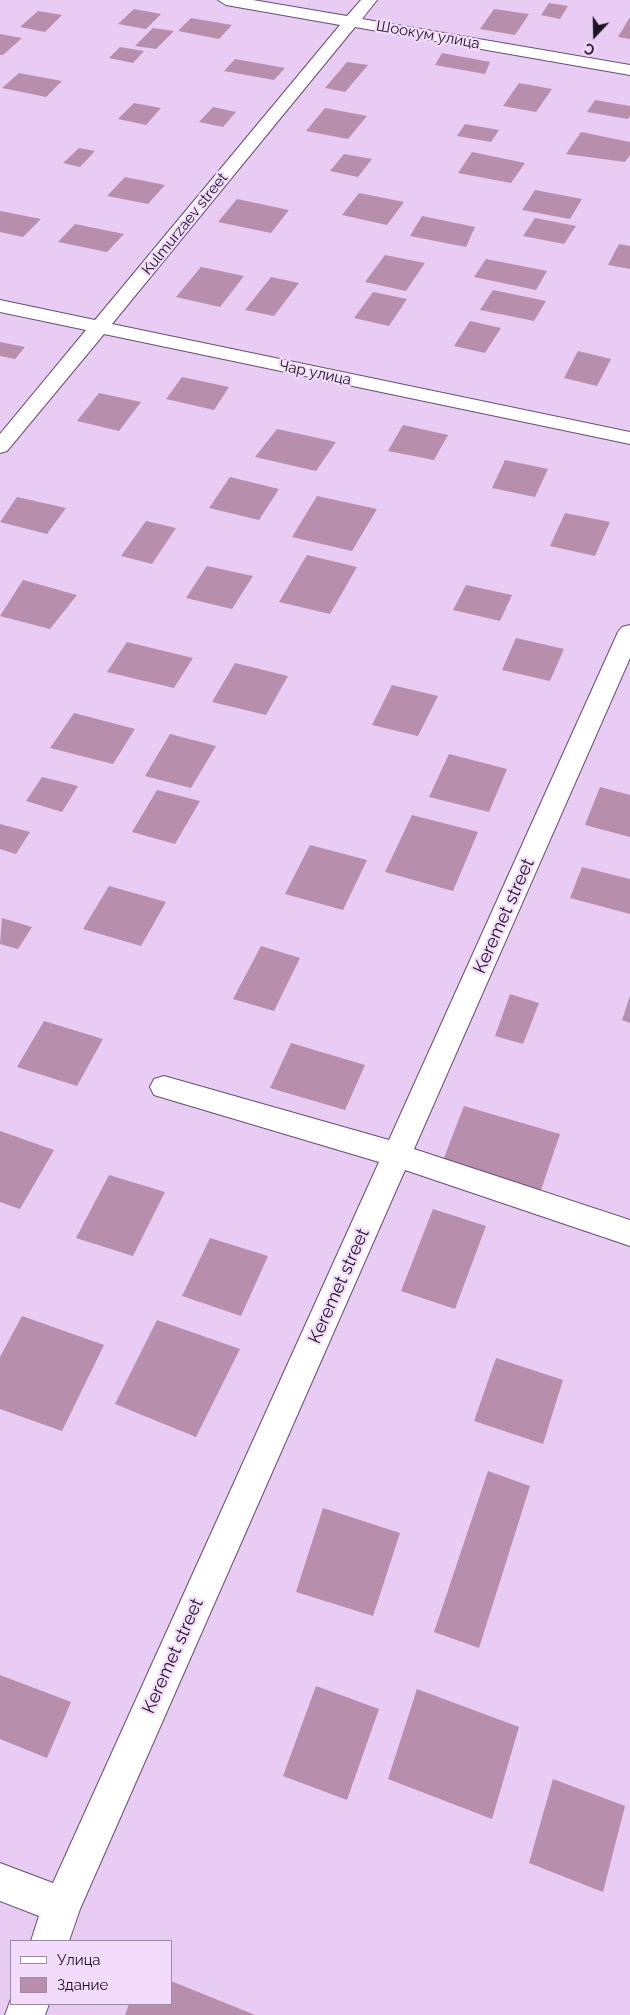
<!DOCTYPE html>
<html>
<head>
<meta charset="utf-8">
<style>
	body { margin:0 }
	#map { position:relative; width:630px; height:2015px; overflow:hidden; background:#e9ccf4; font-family:Raleway,sans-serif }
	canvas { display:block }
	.legend { position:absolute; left:10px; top:1940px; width:162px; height:65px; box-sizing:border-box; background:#f3dbfc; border:1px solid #9d8ba4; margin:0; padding:6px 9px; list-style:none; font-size:15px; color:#1d1321 }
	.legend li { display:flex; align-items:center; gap:10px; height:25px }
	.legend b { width:25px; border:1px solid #9d8ba4 }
	.north { position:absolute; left:570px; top:10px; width:50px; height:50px; -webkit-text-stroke:4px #f3dbfc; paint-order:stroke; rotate:201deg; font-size:14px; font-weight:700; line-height:20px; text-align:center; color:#1d1321 }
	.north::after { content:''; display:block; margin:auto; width:18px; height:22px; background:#1d1321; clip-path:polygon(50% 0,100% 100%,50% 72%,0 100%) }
</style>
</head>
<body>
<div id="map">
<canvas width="630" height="2015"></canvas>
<ul class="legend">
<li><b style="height:6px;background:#fff"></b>Улица</li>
<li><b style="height:14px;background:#b78eab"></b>Здание</li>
</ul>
<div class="north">С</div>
</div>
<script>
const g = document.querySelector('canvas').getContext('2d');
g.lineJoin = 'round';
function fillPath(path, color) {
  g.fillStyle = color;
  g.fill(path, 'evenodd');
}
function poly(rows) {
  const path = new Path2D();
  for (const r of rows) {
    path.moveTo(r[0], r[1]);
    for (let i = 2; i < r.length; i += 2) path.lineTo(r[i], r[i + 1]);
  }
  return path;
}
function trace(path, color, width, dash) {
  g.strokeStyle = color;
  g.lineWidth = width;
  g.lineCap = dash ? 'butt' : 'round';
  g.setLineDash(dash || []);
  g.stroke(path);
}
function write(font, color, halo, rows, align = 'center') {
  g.font = font + ' Raleway,sans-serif';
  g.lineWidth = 4.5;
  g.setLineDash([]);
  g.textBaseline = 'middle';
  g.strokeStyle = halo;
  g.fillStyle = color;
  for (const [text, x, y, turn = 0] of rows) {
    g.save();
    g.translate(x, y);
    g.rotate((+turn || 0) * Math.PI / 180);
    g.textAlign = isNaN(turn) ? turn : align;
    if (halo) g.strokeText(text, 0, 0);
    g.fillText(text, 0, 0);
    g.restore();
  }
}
const building = poly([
	[549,3,568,6,560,19,541,15],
	[134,9,161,14,146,29,118,24],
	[494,9,529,14,515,35,480,29],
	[38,11,62,15,45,32,20,27],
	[630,17,630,39,618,37],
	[191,18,232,25,219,39,178,31],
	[153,28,174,31,156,49,135,46],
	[0,34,22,38,3,55,0,55],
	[120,47,144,51,133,63,109,58],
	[442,53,490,62,485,74,435,65],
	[235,59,285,68,274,80,224,71],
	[347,62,368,65,345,92,325,88],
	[19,73,62,81,46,97,2,88],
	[519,83,552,89,536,112,503,106],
	[595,100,630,106,630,116,628,119,587,112],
	[134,103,161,108,146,125,118,119],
	[213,107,236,112,223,127,199,122],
	[325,108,367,116,348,139,306,131],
	[465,124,499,130,491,142,457,136],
	[581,132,630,142,630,155,625,162,566,154],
	[79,148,95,151,80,167,63,163],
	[472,152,525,163,511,183,458,173],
	[344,154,372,159,358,177,330,171],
	[125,177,165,185,148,204,107,196],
	[535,190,582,199,570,219,522,210],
	[359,193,404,202,387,225,342,215],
	[237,199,289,210,271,233,218,222],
	[0,211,41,219,23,237,0,232],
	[422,216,475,227,466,247,410,236],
	[535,218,576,226,564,244,523,236],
	[75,224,124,234,107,252,58,242],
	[619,244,630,246,630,269,608,265],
	[385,255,425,263,406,291,365,282],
	[486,259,547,271,536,290,474,277],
	[201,267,244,276,220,307,176,297],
	[271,277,299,283,274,316,245,310],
	[493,290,546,301,534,321,480,310],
	[373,292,407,299,389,326,354,318],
	[470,321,501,328,485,353,454,346],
	[0,342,25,347,15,359,0,356],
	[578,351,611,359,597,386,564,378],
	[182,377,229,387,214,410,166,399],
	[99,393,141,402,119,431,77,421],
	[403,425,448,435,434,460,388,451],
	[277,429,336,442,316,471,255,457],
	[505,460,548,469,535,497,492,488],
	[230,477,279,489,259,520,209,508],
	[317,496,377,509,352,551,292,537],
	[17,497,66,508,47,534,0,522],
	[565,513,610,522,595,556,550,546],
	[146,521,176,528,152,564,121,556],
	[307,555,357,567,330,614,279,602],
	[207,566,253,576,232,609,186,598],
	[23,580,77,595,50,629,0,616],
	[466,585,512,595,500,621,453,610],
	[516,638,564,649,550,681,502,670],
	[127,642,193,658,174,688,107,672],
	[235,663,288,676,266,715,212,702],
	[392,685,438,696,418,736,372,725],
	[74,713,135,729,113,764,50,748],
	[170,734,216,746,191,788,145,776],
	[449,754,507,769,489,812,429,797],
	[42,777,78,786,62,812,26,801],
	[600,787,630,795,630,837,585,825],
	[157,790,200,801,175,844,132,832],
	[412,815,478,832,453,891,385,872],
	[0,824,30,832,16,854,0,849],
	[310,845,367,860,343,910,285,894],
	[582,867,630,879,630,914,570,898],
	[109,886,166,902,141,946,83,929],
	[2,918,32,927,18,949,0,944],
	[261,946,300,958,274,1011,233,999],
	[510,994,539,1003,523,1044,495,1036],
	[630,996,630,1023,622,1020],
	[44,1021,103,1039,77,1086,17,1067],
	[291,1043,365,1065,345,1110,270,1088],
	[464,1106,560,1134,540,1193,442,1163],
	[0,1131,54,1150,20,1209,0,1202],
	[109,1175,165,1192,133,1256,76,1238],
	[433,1209,486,1226,455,1309,401,1291],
	[210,1238,268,1256,241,1316,182,1296],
	[22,1316,104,1345,62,1431,0,1409,0,1357],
	[157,1320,240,1349,196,1437,115,1404],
	[496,1358,563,1380,543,1444,474,1421],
	[488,1471,530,1486,479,1648,434,1632],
	[323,1508,400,1533,373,1616,296,1592],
	[0,1675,71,1702,47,1758,0,1739],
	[316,1686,379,1709,347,1800,283,1776],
	[417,1689,519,1727,492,1819,388,1779],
	[553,1779,625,1806,603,1892,529,1863],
	[171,1981,255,2015,125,2015,129,2004,171,2004]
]);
const minor = poly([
	[218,0,253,0,347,16,361,0,377,0,362,19,630,65,630,75,355,27,112,324,630,432,630,444,104,334,7,451,0,453,0,434,86,330,0,312,0,300,95,320,340,25,226,5,218,0],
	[630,625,630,658,414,1149,630,1220,630,1246,405,1170,80,1909,69,1941,31,1941,39,1916,0,1901,0,1863,53,1883,379,1162,164,1098,154,1095,150,1087,154,1079,164,1076,389,1140,618,632,622,627,630,625],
	[11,1999,11,2004,49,2004,45,2015,5,2015,11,1999]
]);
const farStreetnames = [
	["Шоокум улица",428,35,10],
	["Kulmurzaev street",185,224,-51],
	["Чар улица",315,373,12]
];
const streetNames = [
	["Keremet street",504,916,-66],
	["Keremet street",339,1286,-66],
	["Keremet street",173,1656,-66]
];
fillPath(building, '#b78eab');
trace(minor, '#674e71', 2);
fillPath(minor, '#fff');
write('15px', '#1d1321', '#f3dbfc', farStreetnames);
write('18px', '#1d1321', '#f3dbfc', streetNames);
</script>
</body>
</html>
